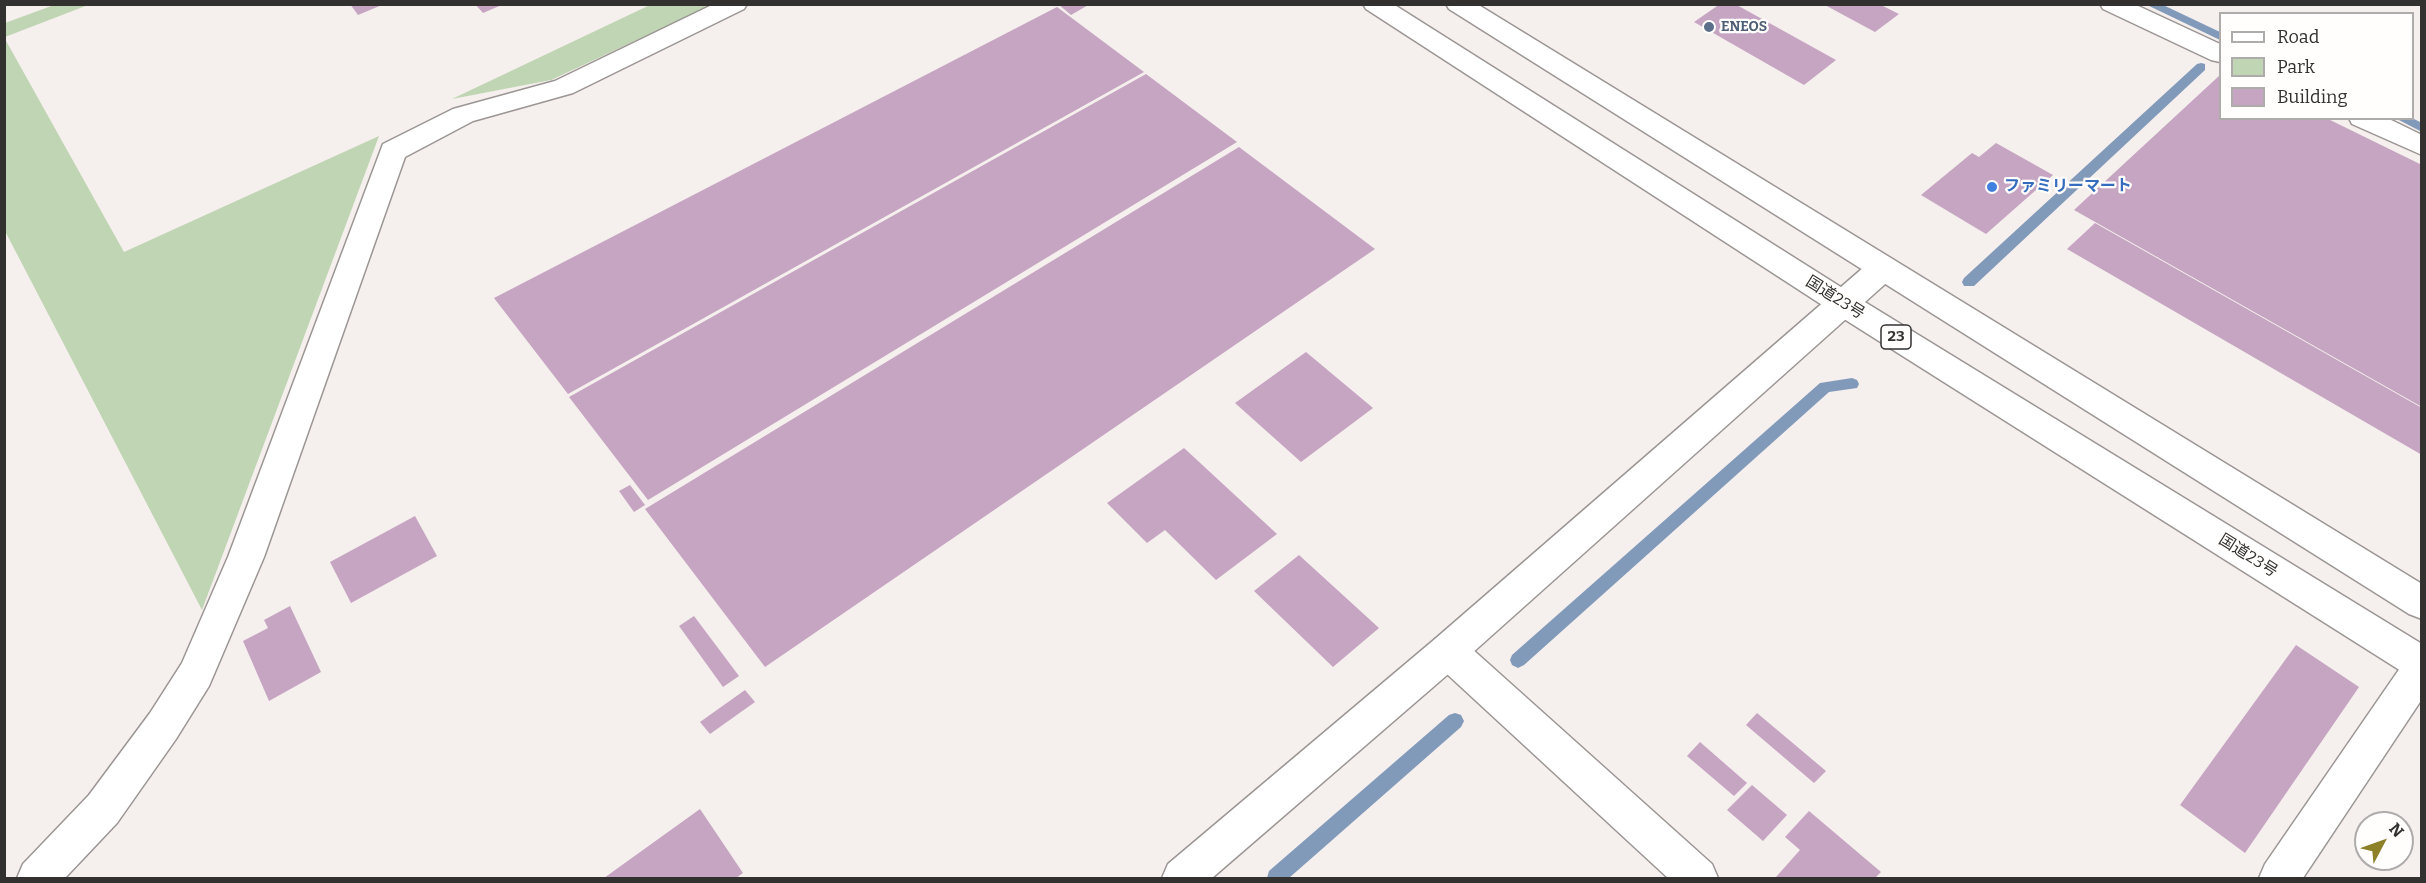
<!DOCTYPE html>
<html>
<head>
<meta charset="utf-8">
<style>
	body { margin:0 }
	#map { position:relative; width:2426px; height:883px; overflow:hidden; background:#f5efed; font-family:Bitter,serif }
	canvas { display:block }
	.frame { position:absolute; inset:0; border:6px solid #333130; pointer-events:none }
	.legend { position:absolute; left:2219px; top:12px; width:195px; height:108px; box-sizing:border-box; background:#fffefd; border:2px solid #adacab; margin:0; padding:8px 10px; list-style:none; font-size:18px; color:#333130 }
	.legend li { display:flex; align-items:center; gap:12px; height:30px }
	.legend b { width:30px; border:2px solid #adacab }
	.north { position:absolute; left:2354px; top:811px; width:60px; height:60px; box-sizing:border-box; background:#fffefd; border:2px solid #adacab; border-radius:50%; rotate:49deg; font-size:16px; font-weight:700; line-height:24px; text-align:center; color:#333130 }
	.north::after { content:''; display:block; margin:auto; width:21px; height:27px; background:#8c8128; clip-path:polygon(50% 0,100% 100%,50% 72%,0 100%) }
</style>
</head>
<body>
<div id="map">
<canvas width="2426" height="883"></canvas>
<div class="frame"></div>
<ul class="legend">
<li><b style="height:8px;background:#fff"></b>Road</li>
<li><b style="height:16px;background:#c0d5b3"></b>Park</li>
<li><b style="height:16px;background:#c6a5c2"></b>Building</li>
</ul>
<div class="north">N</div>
</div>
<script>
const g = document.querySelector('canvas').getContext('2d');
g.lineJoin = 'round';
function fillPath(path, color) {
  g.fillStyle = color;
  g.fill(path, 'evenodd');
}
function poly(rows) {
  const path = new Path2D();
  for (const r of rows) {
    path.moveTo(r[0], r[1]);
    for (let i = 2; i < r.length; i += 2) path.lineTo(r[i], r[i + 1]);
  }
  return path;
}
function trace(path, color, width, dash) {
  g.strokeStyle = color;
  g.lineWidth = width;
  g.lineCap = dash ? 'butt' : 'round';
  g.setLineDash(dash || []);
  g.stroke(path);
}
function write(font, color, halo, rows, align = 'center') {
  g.font = font + ' Bitter,"Noto Sans JP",serif';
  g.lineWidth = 4.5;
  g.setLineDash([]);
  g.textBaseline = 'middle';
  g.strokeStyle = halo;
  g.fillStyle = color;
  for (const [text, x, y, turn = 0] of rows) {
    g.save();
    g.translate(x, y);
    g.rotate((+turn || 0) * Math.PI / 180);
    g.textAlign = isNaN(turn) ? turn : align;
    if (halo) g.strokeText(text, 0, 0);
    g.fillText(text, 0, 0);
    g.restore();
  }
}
const green = poly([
	[652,4,712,5,551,80,452,99],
	[54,5,88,5,5,37,5,23],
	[5,39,124,252,379,136,202,610,5,231]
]);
const stream = poly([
	[2145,4,2161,4,2220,32,2220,40,2145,4],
	[2201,63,2205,64,2205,70,1974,286,1964,286,1962,282,1964,278,2197,64,2201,63],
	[2395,118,2412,118,2422,123,2422,132,2395,118],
	[1852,378,1857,380,1859,384,1857,388,1829,392,1524,665,1518,668,1512,665,1510,660,1512,655,1820,383,1852,378],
	[1455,713,1461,715,1464,721,1461,727,1289,878,1267,878,1269,871,1449,715,1455,713]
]);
const building = poly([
	[350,4,382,4,382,5,358,15],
	[475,4,504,4,483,13],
	[1058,4,1090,4,1071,15],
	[1720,4,1735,4,1836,60,1804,85,1694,22],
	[1823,4,1879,4,1899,14,1875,32],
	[1057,7,1144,72,568,394,494,298],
	[1146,74,1237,142,648,500,569,397],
	[2220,75,2220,118,2326,118,2422,165,2422,407,2074,210],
	[1996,143,2053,175,1986,234,1921,195,1972,153,1979,157],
	[1239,147,1375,249,765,667,645,509],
	[2095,223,2422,408,2422,455,2067,249],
	[1306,352,1373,408,1301,462,1235,403],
	[1184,448,1277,534,1216,580,1165,530,1147,543,1107,503],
	[630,485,645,505,634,512,619,491],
	[415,516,437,556,351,603,330,562],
	[1299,555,1379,628,1333,667,1254,591],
	[290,606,321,672,269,701,243,641,268,628,264,620],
	[694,616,739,676,723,687,679,626],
	[2296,645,2359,687,2245,853,2180,805],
	[745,690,755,702,710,734,700,722],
	[1757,713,1826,771,1814,783,1746,725],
	[1700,742,1747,783,1734,796,1687,756],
	[1752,785,1787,815,1763,841,1727,810],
	[700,809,743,873,736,878,604,878],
	[1809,811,1881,872,1875,878,1776,877,1800,850,1785,837]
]);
const minor = poly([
	[714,4,747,4,744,9,573,93,473,121,405,157,264,557,209,686,176,739,117,823,65,878,17,878,23,864,89,795,150,713,182,663,228,557,383,144,453,109,555,81,714,4],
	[2100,4,2134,4,2220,44,2220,62,2211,60,2103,9,2100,4],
	[2349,118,2387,118,2422,135,2422,155,2352,124,2349,118],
	[1448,634,1461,639,1712,864,1718,878,1668,878,1435,663,1430,651,1435,639,1448,634],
	[2422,650,2422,699,2303,878,2259,878,2265,864,2409,655,2422,650]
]);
const tertiary = poly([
	[1882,258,1893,261,1897,269,1893,277,1461,663,1212,878,1162,878,1168,864,1435,639,1871,261,1882,258]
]);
const trunk = poly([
	[1363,4,1393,4,1855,296,2422,644,2422,681,2409,676,1833,312,1366,9,1363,4],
	[1446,4,1477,4,2422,584,2422,619,2409,614,1449,9,1446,4]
]);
const markers = [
	[1709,27,6,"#5c6f8a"],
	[1992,187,6,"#3f7fe0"]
];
const farServicenames = [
	["ENEOS",1721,27]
];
const shields = [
	[1896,337,30]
];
const shieldNames = [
	["23",1896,337]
];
const shopNames = [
	["ファミリーマート",2004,187]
];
const streetNames = [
	["国道23号",1835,298,32],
	["国道23号",2248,556,32]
];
fillPath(green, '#c0d5b3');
fillPath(stream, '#829aba');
fillPath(building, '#c6a5c2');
trace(minor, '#9b9694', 3);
trace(tertiary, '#9b9694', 3);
trace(trunk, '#9b9694', 3);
fillPath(minor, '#fff');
fillPath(tertiary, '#fff');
fillPath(trunk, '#fff');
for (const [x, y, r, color] of markers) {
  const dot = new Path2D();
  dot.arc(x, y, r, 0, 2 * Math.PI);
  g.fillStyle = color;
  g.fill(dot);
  trace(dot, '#fffefd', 2);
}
write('bold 14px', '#4e5e75', '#fffefd', farServicenames, 'left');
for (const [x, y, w] of shields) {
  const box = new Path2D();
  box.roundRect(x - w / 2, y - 12, w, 24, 4.5);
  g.fillStyle = '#fffefd';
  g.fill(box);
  trace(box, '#333130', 1.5);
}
write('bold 15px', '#333130', null, shieldNames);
write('bold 16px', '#366cbe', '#fffefd', shopNames, 'left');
write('16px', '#333130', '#fffefd', streetNames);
</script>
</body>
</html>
